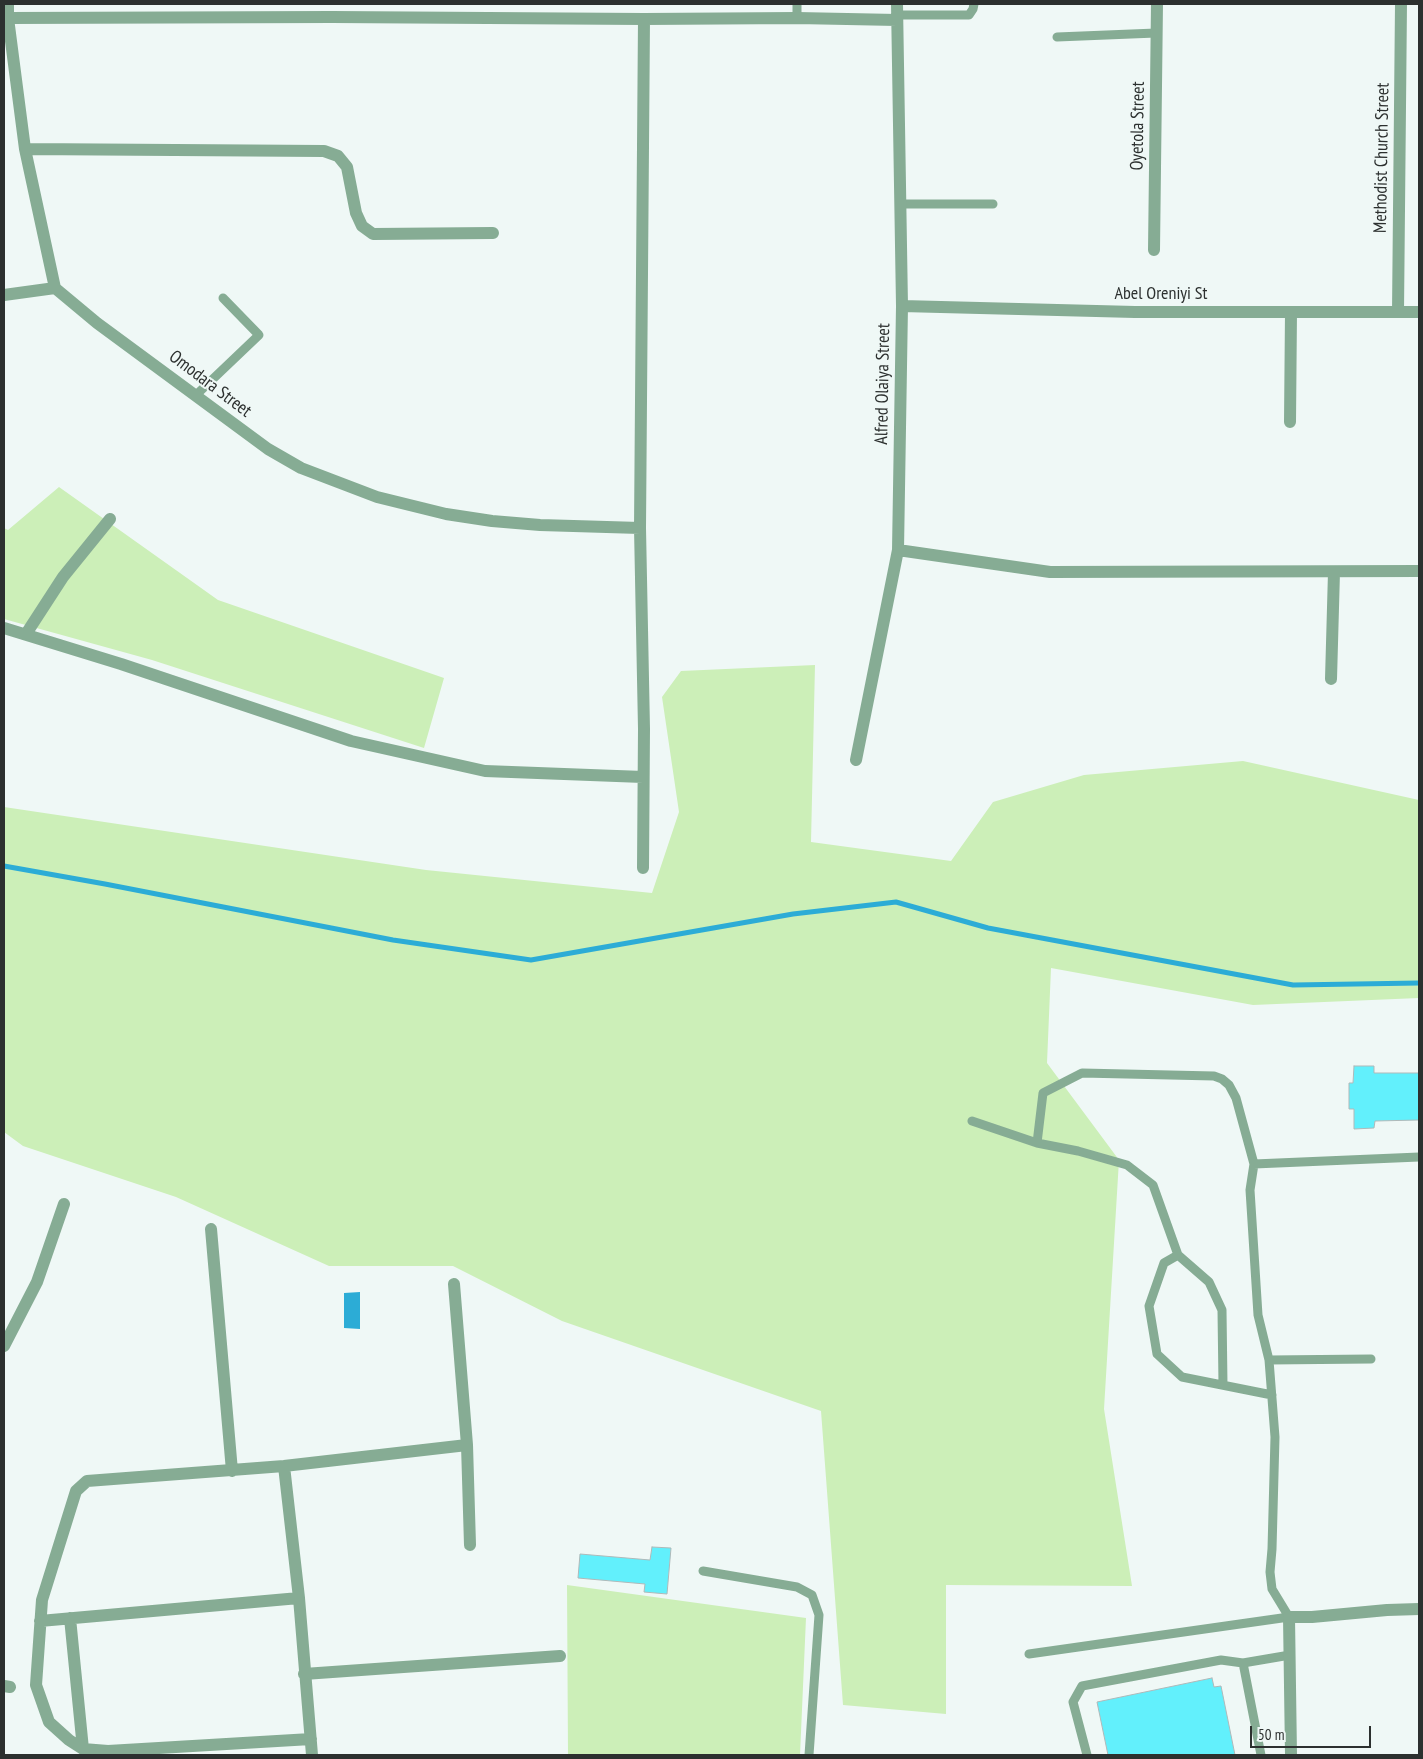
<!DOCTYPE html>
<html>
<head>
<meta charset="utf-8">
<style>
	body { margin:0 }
	#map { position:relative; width:1423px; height:1759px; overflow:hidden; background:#eff8f6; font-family:"PT Sans Narrow",sans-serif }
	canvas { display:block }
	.frame { position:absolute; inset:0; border:5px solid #2c302f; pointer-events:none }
	.scale { position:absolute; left:1250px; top:1726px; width:121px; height:22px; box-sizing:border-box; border:2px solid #2c302f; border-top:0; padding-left:6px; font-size:15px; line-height:18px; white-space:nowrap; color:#2c302f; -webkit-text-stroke:4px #eff8f6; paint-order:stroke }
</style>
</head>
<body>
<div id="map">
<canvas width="1423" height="1759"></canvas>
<div class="frame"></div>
<div class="scale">50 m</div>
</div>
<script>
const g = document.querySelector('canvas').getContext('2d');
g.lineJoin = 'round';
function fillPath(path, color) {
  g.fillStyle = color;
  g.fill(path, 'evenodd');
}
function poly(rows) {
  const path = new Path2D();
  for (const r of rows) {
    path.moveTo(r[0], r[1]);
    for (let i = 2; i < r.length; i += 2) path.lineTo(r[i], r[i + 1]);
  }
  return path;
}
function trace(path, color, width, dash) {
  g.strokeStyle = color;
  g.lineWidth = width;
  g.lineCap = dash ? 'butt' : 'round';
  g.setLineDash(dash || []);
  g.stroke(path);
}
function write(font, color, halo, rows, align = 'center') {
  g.font = font + ' "PT Sans Narrow",sans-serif';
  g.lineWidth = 4;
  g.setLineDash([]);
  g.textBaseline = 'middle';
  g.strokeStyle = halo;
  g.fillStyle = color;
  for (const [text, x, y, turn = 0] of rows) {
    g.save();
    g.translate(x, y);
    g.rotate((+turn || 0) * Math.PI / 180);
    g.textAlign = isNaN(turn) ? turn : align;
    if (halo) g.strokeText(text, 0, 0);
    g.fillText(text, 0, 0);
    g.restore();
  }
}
const green = poly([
	[59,487,218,600,444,678,424,748,152,660,4,619,4,528,8,530],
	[815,665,811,842,951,861,993,802,1084,775,1243,761,1419,800,1419,998,1253,1005,1051,968,1047,1063,1119,1160,1104,1409,1132,1586,946,1585,946,1714,843,1705,821,1411,562,1321,453,1266,329,1266,176,1197,23,1146,4,1132,4,807,426,870,652,893,679,812,662,697,681,671],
	[567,1585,806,1618,800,1755,568,1755]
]);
const water = poly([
	[360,1292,360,1329,344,1328,344,1293]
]);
const stream = poly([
	[4,866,105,884,393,940,531,960,793,914,896,902,988,928,1293,985,1419,983]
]);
const building = poly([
	[1354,1066,1374,1066,1374,1073,1419,1073,1419,1120,1375,1121,1374,1128,1354,1129,1354,1109,1349,1109,1349,1083,1353,1083,1354,1066],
	[652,1547,671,1548,667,1594,644,1592,645,1584,578,1578,580,1554,650,1560,652,1547],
	[1212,1678,1214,1687,1221,1686,1235,1755,1108,1755,1097,1702,1212,1678]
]);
const lane = poly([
	[897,15,969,15,973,9,974,4],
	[797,18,797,4],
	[1057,37,1156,33],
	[900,204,993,204],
	[195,396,259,335,223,298],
	[972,1121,1037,1143],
	[1254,1164,1236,1098,1229,1085,1222,1079,1214,1076,1082,1073,1043,1093,1037,1143,1078,1151,1127,1165,1153,1185,1178,1255,1164,1263,1149,1306,1157,1354,1182,1377,1272,1395],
	[1178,1255,1209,1282,1222,1310,1223,1385],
	[1269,1360,1371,1359],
	[703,1571,797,1587,812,1595,819,1615,809,1755],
	[1029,1654,1289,1617,1272,1589,1270,1572,1272,1549,1275,1437,1269,1360,1258,1315,1250,1190,1254,1164,1419,1157],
	[1243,1663,1261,1755],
	[1087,1755,1073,1702,1082,1686,1221,1660,1243,1663,1290,1655]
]);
const street = poly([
	[8,4,8,18,25,149,55,288,97,323,268,449,301,468,377,497,446,514,492,521,540,525,640,528],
	[8,18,332,17,644,19,797,18,897,20],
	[25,149,324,151,338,156,347,167,356,213,362,226,373,234,493,233],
	[1154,250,1157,4],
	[4,295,55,288],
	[902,306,1135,312,1419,312],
	[1398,312,1401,4],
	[1290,422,1291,312],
	[898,550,1050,572,1419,571],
	[4,628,121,664,351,741,485,771,643,777],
	[26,634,63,577,110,519],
	[1331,679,1334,572],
	[856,760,898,550,902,306,897,4],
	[643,868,644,729,640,528,644,19],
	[211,1229,232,1471],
	[454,1284,467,1445,470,1545],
	[4,1346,37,1282,64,1204],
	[284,1466,299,1598,312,1755],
	[70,1618,83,1749],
	[40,1621,299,1598],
	[304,1674,560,1656],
	[4,1686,10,1687],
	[311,1739,108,1751,83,1749,69,1740,49,1722,36,1685,42,1600,76,1491,87,1481,284,1466,467,1445],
	[1291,1755,1289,1617,1312,1617,1387,1610,1419,1609]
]);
const streetNames = [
	["Oyetola Street",1138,126,-89],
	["Methodist Church Street",1382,158,-89],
	["Abel Oreniyi St",1161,294],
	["Omodara Street",210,384,37],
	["Alfred Olaiya Street",883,384,-89]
];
fillPath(green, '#ccefb8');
fillPath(water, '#2cacd6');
trace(stream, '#2cacd6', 5);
fillPath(building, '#62f0fc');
trace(building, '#afb9b9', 1);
trace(lane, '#86ac94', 9);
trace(street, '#86ac94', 12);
write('18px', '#2c302f', '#eff8f6', streetNames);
</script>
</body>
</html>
